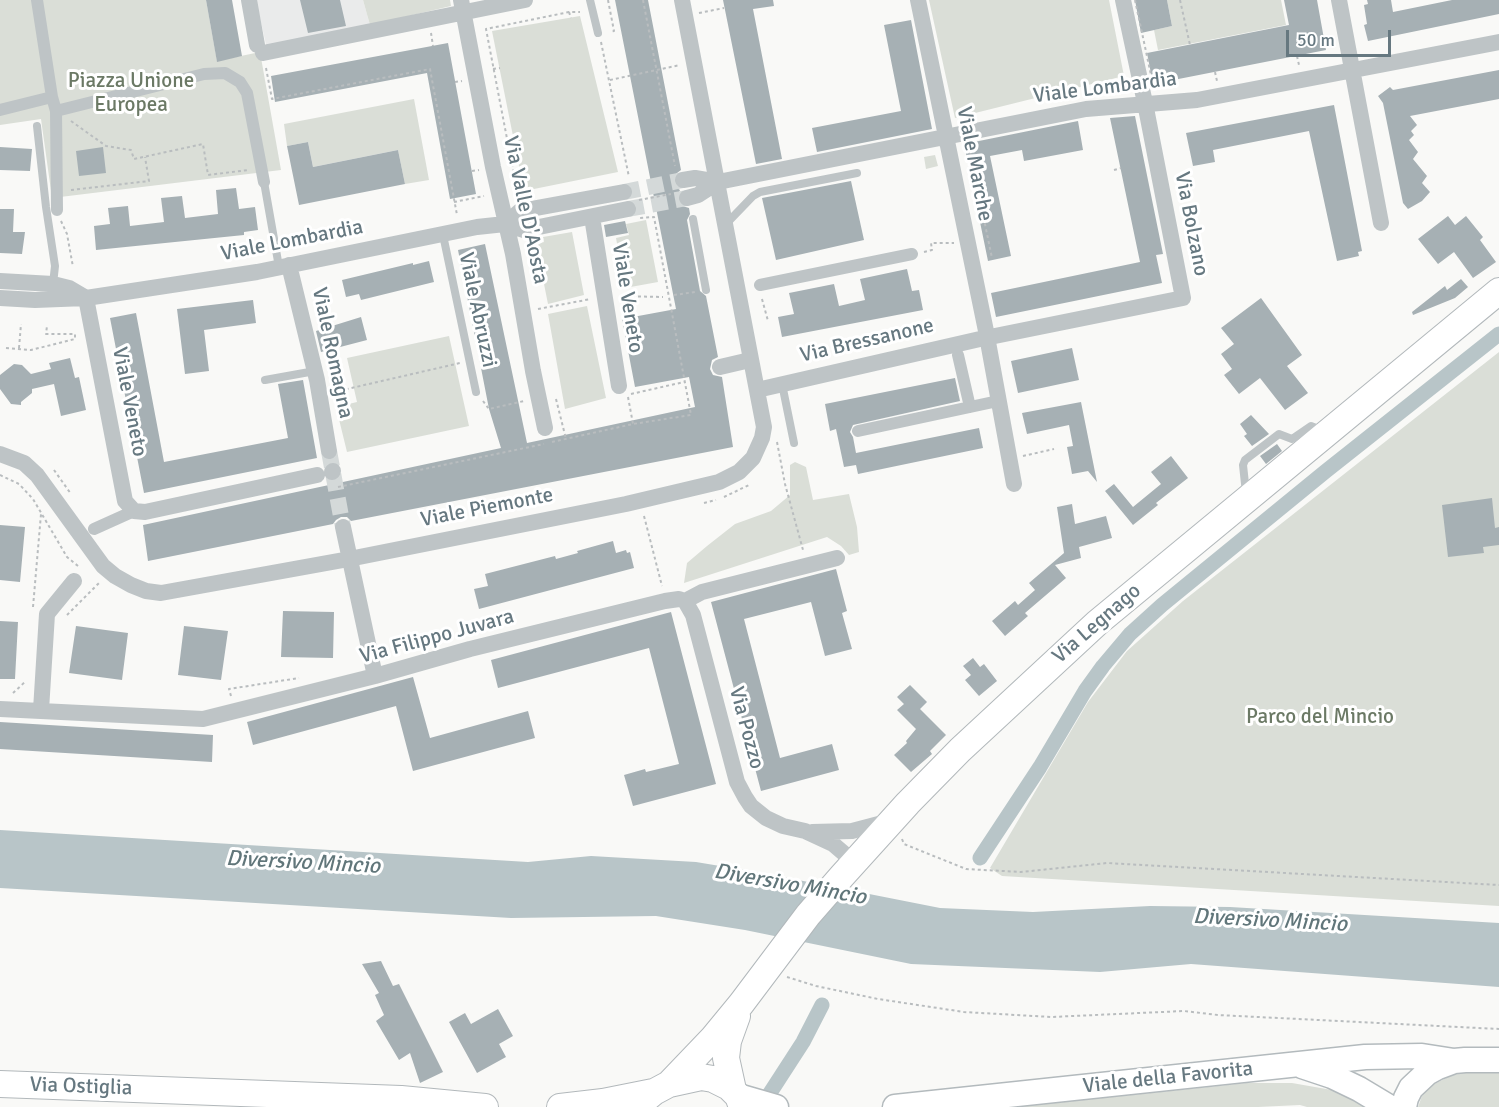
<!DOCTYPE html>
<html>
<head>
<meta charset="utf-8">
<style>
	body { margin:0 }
	#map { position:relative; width:1499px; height:1107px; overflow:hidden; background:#f9f9f7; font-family:Signika,sans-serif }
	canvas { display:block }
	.scale { position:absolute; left:1286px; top:30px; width:105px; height:27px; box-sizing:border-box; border:3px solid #667880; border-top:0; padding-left:8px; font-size:18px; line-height:21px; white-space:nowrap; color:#667880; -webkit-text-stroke:4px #fff; paint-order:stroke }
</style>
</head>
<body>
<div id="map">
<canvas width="1499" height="1107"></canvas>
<div class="scale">50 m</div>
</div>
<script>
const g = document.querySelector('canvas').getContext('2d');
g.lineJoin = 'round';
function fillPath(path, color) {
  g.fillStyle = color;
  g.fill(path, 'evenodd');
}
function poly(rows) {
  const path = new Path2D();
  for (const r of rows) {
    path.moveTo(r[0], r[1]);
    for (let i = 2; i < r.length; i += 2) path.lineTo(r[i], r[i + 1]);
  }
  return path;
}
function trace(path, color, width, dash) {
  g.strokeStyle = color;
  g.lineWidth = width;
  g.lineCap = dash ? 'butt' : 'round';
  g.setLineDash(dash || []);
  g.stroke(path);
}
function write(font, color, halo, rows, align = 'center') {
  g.font = font + ' Signika,sans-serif';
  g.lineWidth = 6;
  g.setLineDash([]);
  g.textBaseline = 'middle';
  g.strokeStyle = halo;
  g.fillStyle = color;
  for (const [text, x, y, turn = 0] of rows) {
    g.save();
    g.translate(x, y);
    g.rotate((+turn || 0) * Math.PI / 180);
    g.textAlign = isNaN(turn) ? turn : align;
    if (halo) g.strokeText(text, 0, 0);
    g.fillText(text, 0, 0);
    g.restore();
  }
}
const built = poly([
	[256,0,363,0,370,25,267,49]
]);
const green = poly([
	[0,0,206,0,217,61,260,52,281,170,52,198,41,119,0,125],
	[363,0,450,0,451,6,370,25],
	[929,0,1109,0,1124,76,955,118],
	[1167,0,1281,0,1286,25,1158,50,1154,30,1172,26],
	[580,16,618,172,524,191,492,31],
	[414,99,429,180,405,184,398,150,313,167,308,142,287,146,284,124],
	[935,155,938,166,926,169,924,157],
	[646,220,658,282,625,288,616,238,629,235,626,224],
	[572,232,584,295,548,304,536,244,544,242,543,237],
	[587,306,606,398,565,409,548,314],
	[449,336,469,426,347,452,336,407,357,402,347,358],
	[1499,352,1499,906,1002,876,990,868,1088,702,1127,651,1183,601],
	[795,462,806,467,813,500,849,494,857,527,859,552,849,555,841,546,827,537,684,583,687,563,707,546,735,524,771,511,790,495,790,465],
	[1461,1071,1499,1072,1499,1107,1418,1107,1422,1096,1430,1086],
	[1246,1083,1292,1083,1332,1090,1372,1107,1307,1107,1300,1105,1258,1107,1016,1107]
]);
const water = poly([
	[0,830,528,862,591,856,696,862,768,874,940,908,1033,912,1150,906,1230,907,1499,923,1499,987,1191,964,1100,972,911,964,745,930,656,916,511,918,0,888]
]);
const canal = poly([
	[980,858,1040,767,1085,691,1103,666,1130,634,1162,605,1326,471,1499,334],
	[770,1093,803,1042,822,1005]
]);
const building = poly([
	[206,0,232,0,242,56,217,62],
	[300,0,340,0,346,26,308,33],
	[615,0,648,0,681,170,673,176,673,182,675,187,680,190,677,196,679,205,689,208,690,214,687,220,700,291,706,296,718,357,712,360,710,369,713,375,722,377,733,447,351,521,347,517,341,517,336,520,333,524,148,561,143,525,501,448,489,409,458,250,485,244,527,443,695,407,689,377,635,387,622,319,676,309],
	[723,0,773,0,774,6,753,9,782,159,756,164],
	[1135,0,1167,0,1172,26,1141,33],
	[1284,0,1317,0,1326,50,1153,84,1147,53,1289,25],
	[1367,0,1391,0,1393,12,1452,0,1499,0,1499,14,1368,41,1364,25,1367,24,1364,5,1368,4],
	[911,20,932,129,817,152,812,128,901,111,884,25],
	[448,43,476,194,450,199,427,73,275,102,271,76],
	[1499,70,1499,99,1410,116,1417,125,1411,131,1414,135,1409,140,1418,152,1413,159,1427,176,1422,183,1430,192,1422,201,1408,209,1403,203,1383,103,1378,96,1390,87,1393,90],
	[1334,105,1362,251,1358,252,1359,256,1337,261,1309,131,1213,150,1215,162,1193,166,1186,133],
	[1135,116,1163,254,1156,255,1162,283,996,317,991,293,1140,262,1110,118],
	[1078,121,1083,150,1024,161,1022,150,990,156,1011,256,988,261,964,144],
	[308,142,313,167,398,150,405,184,299,205,287,146],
	[0,147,32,149,30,171,0,170],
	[103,147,106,173,79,176,76,151],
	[851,181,864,240,776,260,762,198],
	[236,188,239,209,255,207,258,230,244,232,244,235,96,250,94,226,110,224,108,208,128,206,130,226,164,222,161,198,182,196,185,218,218,214,216,190],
	[0,209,14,209,13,232,25,232,22,254,0,253],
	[1448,216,1455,225,1466,216,1483,237,1480,240,1496,262,1473,278,1454,252,1438,264,1418,239],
	[625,221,628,233,606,237,604,225],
	[429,261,434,282,361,300,359,294,346,297,342,280,413,263,413,265],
	[907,269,912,291,919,290,923,310,782,337,778,317,794,314,789,293,834,284,839,306,865,300,860,279],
	[1461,279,1468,287,1455,298,1413,315,1412,312,1445,286,1447,290],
	[1261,298,1302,355,1287,366,1308,393,1285,410,1260,378,1239,394,1224,375,1232,369,1221,354,1234,344,1221,328],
	[253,300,256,323,204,330,209,371,185,374,177,309],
	[136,313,164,462,288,438,278,384,303,380,317,458,144,493,110,318],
	[361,317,367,340,321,352,316,331],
	[1072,348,1079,380,1018,393,1011,361],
	[70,358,75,378,79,377,86,410,61,416,54,384,32,389,32,393,21,402,21,405,11,404,0,389,0,375,14,364,22,365,31,374,51,369,49,363],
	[955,378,960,401,853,425,850,432,853,437,856,453,979,428,983,448,858,474,856,465,844,467,836,429,830,431,825,404],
	[1081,402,1097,482,1088,471,1072,474,1067,447,1073,446,1069,425,1027,434,1022,413],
	[1251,415,1269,434,1252,446,1244,436,1247,434,1240,424],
	[1277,444,1282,451,1266,464,1260,456],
	[1171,456,1188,478,1156,503,1158,505,1133,525,1105,491,1114,484,1133,507,1161,484,1151,472],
	[1492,498,1495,528,1499,527,1499,545,1483,547,1484,553,1448,557,1442,505],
	[1072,504,1075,524,1106,516,1112,538,1079,547,1081,558,1055,565,1066,578,1025,613,1028,616,1005,636,992,621,1015,601,1018,605,1035,590,1029,583,1064,553,1057,507],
	[0,525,25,527,20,582,0,580],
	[613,541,616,553,626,550,627,553,630,552,634,568,479,609,474,589,488,586,485,574,555,556,556,559,578,553,577,551],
	[836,569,847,611,842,613,852,649,825,656,811,602,744,619,780,758,832,744,839,770,761,791,711,602],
	[283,611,334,612,333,658,281,657],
	[671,612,716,784,633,806,624,775,645,769,646,772,679,764,649,648,498,688,491,660],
	[0,621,18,622,15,679,0,679],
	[76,626,128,633,122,680,69,673],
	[184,626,228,631,221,680,178,675],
	[973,658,980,667,984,664,997,681,979,696,965,680,971,675,963,666],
	[413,677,430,738,528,711,535,738,413,771,396,706,253,745,247,722],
	[910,685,927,702,920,709,946,735,930,751,932,754,911,772,894,755,907,743,906,741,916,729,897,710,904,704,897,697],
	[0,722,213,735,212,762,0,749],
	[381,961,393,986,399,984,443,1072,420,1083,410,1053,399,1060,376,1021,384,1015,375,995,379,993,362,964],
	[498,1009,513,1036,499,1044,506,1057,477,1073,449,1022,465,1013,471,1024]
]);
const minorTunnel = poly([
	[624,192,683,180],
	[628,209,687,198],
	[329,451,343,527]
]);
const path = poly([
	[608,0,614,31,610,32],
	[643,0,675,166],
	[1180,0,1190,45],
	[569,12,571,18],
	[699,13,724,8],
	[431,33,433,46],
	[601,42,629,177],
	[1297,56,1299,65],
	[266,68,272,99,430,69,457,215],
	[493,69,500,68],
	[1215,72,1217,81],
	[610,80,680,65],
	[455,82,462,81],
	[71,121,106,146,131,150,134,159,203,144,208,175,248,170],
	[969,147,992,258],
	[1114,170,1121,168],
	[472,171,479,170],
	[71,190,149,181,145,157],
	[518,196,486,29,569,12,580,12],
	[639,200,671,194],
	[454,202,484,196],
	[61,221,67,234,73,267],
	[924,252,932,250,931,243,954,243],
	[674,295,695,292],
	[620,296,663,297],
	[762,299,768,321],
	[538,309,591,299],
	[6,348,31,350,75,339,75,334,46,334,47,326],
	[19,348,21,324],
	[334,392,460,363],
	[631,394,684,382],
	[628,397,633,424],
	[556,399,566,439],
	[483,401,489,409,524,401],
	[552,442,633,424,691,415,654,217,640,218],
	[777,442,785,484,803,550],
	[1023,456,1054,449],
	[54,470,71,494],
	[0,475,19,484,33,499,67,557,78,566],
	[338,487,544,444],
	[724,497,749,485],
	[704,503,716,500],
	[644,516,662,586],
	[33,607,41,514],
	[67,615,99,583],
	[13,693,26,681],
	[231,696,229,689,299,678],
	[902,839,904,844,966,869,1021,872,1107,863,1499,885],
	[787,977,816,986,878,999,964,1012,1051,1017,1184,1011,1218,1015,1499,1029]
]);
const service = poly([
	[590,0,598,33],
	[37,126,46,207,55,266,53,284],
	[264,182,279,267],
	[693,219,706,290],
	[726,224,753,196,760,192,857,173],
	[443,235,476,392],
	[265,380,315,371],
	[782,384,794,443],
	[1246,493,1243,465,1245,460,1279,434,1292,439,1311,426,1324,431]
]);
const pedestrian = poly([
	[37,0,52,97,56,111],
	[0,110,52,97],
	[57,210,56,111,204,74,225,73,240,82,247,93,264,182],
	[760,285,912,254],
	[958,355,970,407],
	[858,431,998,401],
	[94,529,134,511]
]);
const minor = poly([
	[249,0,257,45],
	[461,0,493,167,513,254,533,371,545,428],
	[918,0,986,331,1014,484],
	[1339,0,1381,223],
	[263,53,525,0],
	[683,180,695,178,718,182,1086,109,1197,100,1499,42],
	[687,198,698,195,718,182],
	[592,217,619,386],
	[505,224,520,211,624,192],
	[289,265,317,380,329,451],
	[0,281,53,284,69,288,86,298],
	[0,298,35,300,86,298,257,272,477,227,505,224,524,230,628,209],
	[86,298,125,501,134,511,145,512,317,475],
	[720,367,750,360],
	[757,390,980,339,1183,298,1145,103,1123,0],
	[0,454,24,463,37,475,103,566,115,576,131,585,146,591,161,593,349,559,626,504,719,482,739,472,753,458,762,438,764,427,682,0],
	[332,472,333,471],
	[343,527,375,676],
	[685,601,693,615,737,782,745,797,751,806,766,818,783,826,805,831,833,844,854,862],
	[685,601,702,592,837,558],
	[0,709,203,719,375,676,470,649,665,601,679,599,685,601],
	[41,710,47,614,74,581],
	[812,832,852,831,890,821]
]);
const secondary = poly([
	[1302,1066,1332,1076,1359,1089,1389,1107],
	[738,1096,776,1107],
	[895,1107,1365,1057,1422,1056,1454,1061],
	[1404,1107,1406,1098,1411,1088,1427,1073,1438,1067,1454,1061,1465,1060,1499,1060]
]);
const primary = poly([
	[0,1084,401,1099,485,1107],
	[669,1084,713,1038,741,1004,808,915,842,876,908,803,960,750,1097,623,1499,291],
	[733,1090,726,1058,728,1041,737,1016],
	[560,1107,603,1102,653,1092],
	[636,1107,654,1092,669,1084,701,1077,713,1079,729,1087,738,1096,742,1107]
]);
const pathBridge = poly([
	[1135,0,1151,75]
]);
const parkNames = [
	["Piazza Unione",131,81],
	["Europea",131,105],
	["Parco del Mincio",1320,717]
];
const streetNames = [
	["Viale Lombardia",1105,88,-7],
	["Viale Marche",974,164,79],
	["Via Valle D'Aosta",525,210,78],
	["Via Bolzano",1191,224,79],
	["Viale Lombardia",292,241,-11],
	["Viale Veneto",627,298,81],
	["Viale Abruzzi",477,310,78],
	["Via Bressanone",867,341,-13],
	["Viale Romagna",332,353,78],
	["Viale Veneto",129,402,79],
	["Viale Piemonte",487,508,-11],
	["Via Legnago",1097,624,-41],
	["Via Filippo Juvara",437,637,-15],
	["Via Pozzo",746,728,75],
	["Viale della Favorita",1168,1078,-6],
	["Via Ostiglia",81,1087,2]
];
const waterNames = [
	["Diversivo Mincio",303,863,3],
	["Diversivo Mincio",790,885,10],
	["Diversivo Mincio",1270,921,3]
];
fillPath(built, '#eaebeb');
fillPath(green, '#daded7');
fillPath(water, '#b8c5c8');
trace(canal, '#b8c5c8', 15);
fillPath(building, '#a6b0b4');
trace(minorTunnel, '#d4d9d9', 16, [16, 8]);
trace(secondary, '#b3babd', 27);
trace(primary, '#b2b8bb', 28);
trace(path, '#b9bdbf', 2, [3, 3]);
trace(service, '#bec4c6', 8);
trace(pedestrian, '#bec4c6', 12);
trace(minor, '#bec4c6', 16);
trace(secondary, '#fff', 24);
trace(primary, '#fff', 26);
trace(pathBridge, '#b9bdbf', 2, [3, 3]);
write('21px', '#6b7965', '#fff', parkNames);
write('21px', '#667880', '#fff', streetNames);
write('italic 22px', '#61767a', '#fff', waterNames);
</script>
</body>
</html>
